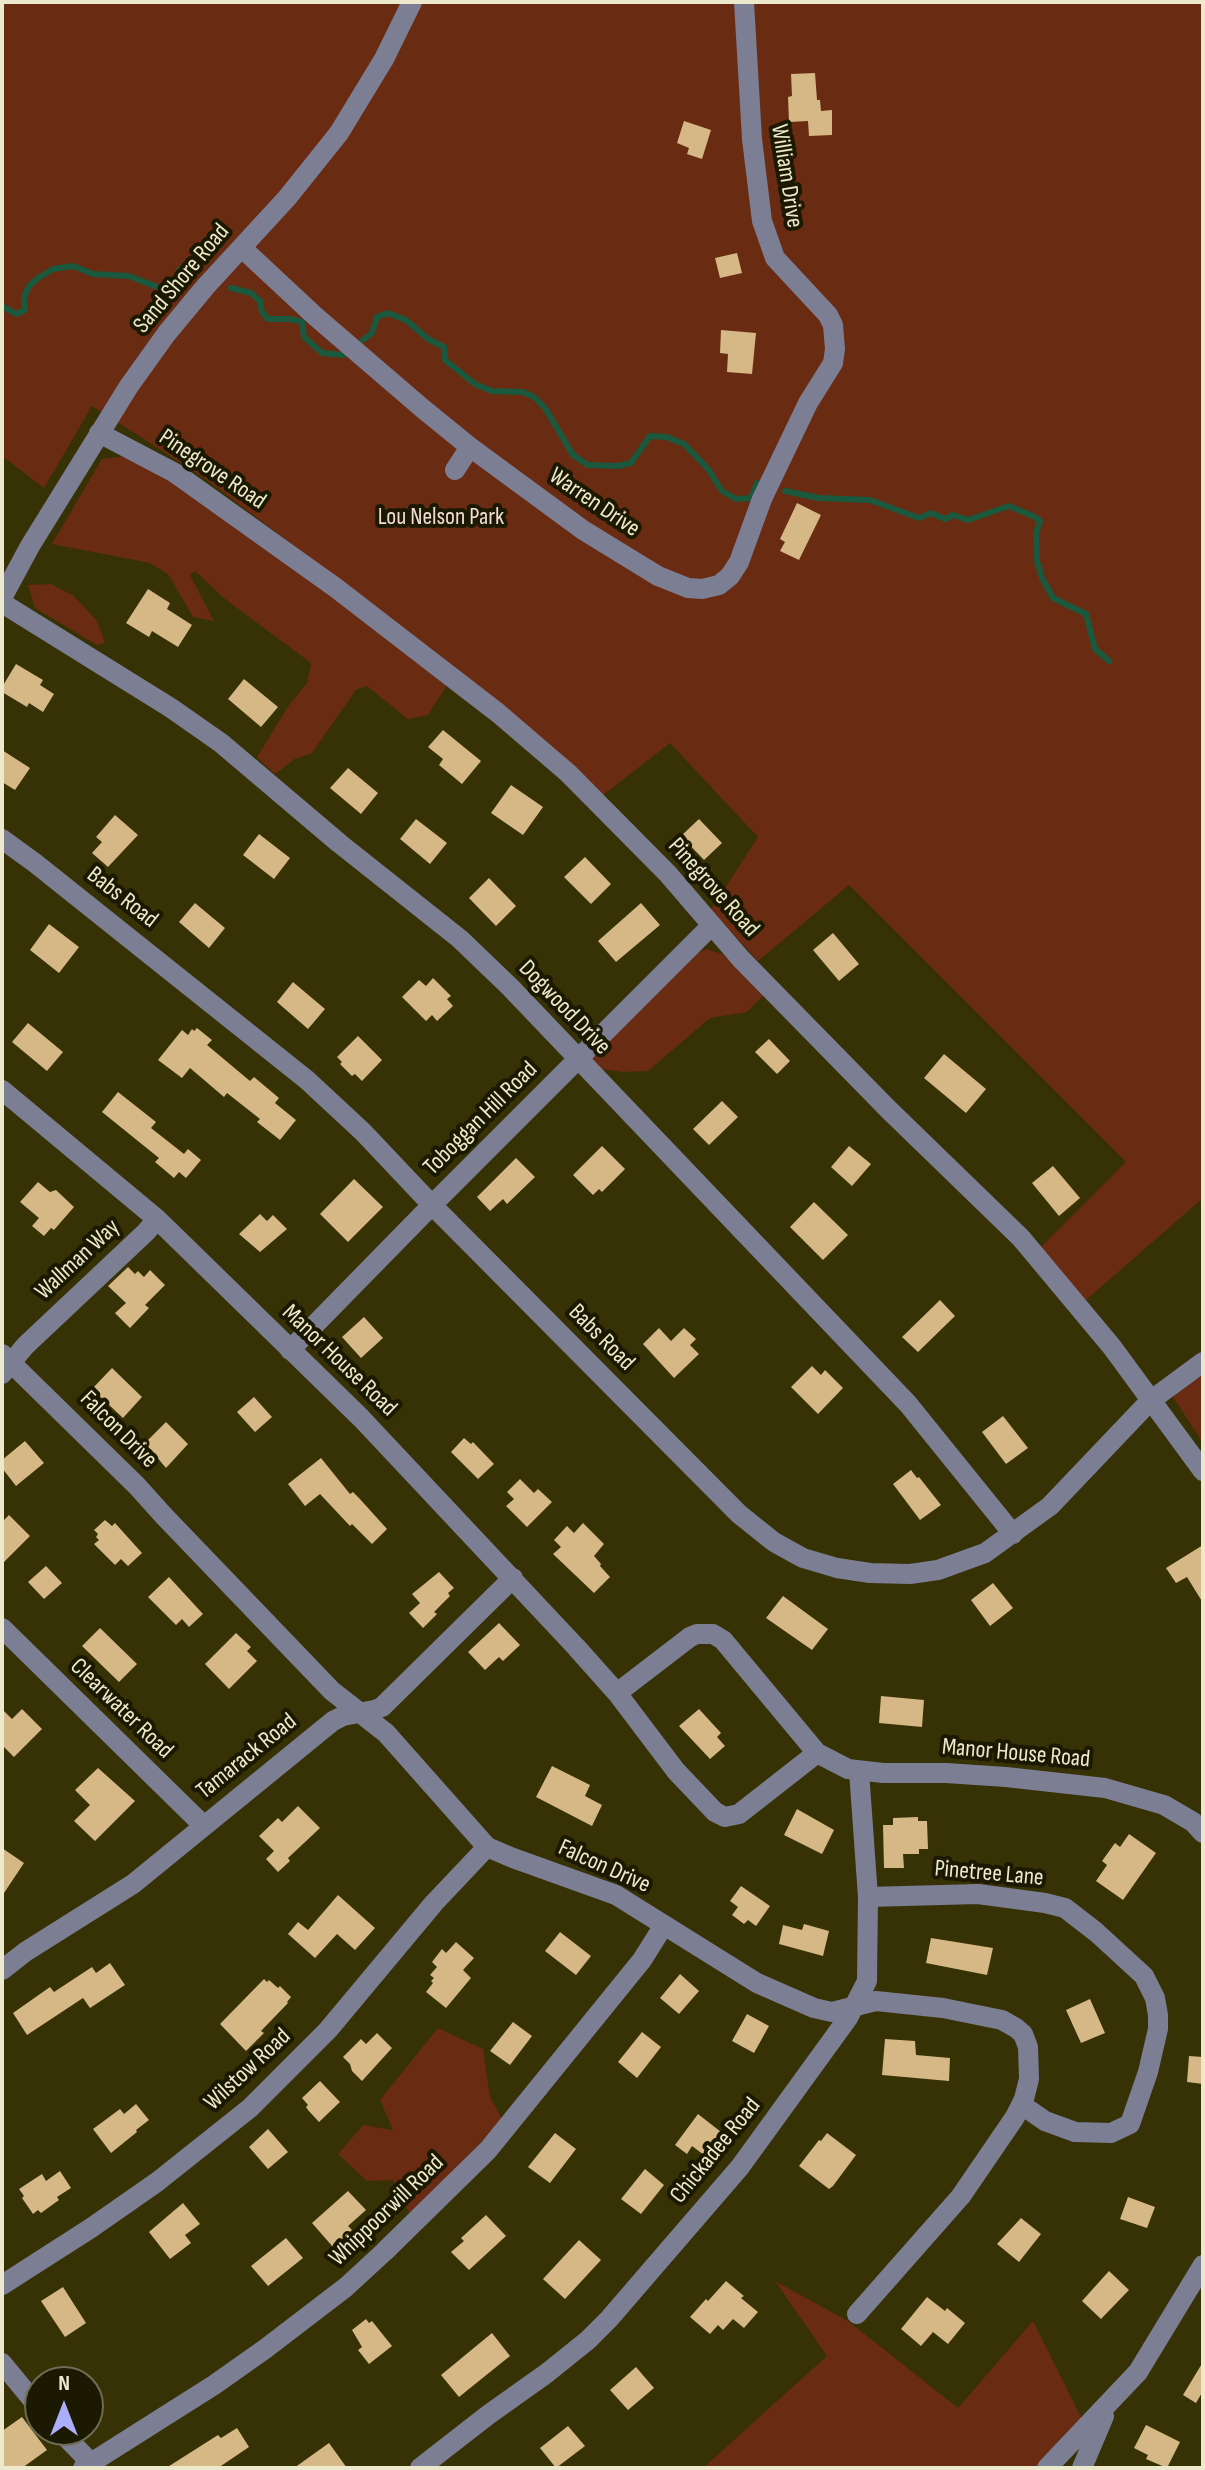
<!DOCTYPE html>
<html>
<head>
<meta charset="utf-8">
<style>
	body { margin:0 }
	#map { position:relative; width:1205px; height:2470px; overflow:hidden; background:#373106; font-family:"Sofia Sans Condensed",sans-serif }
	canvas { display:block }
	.frame { position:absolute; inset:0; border:4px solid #ece9cc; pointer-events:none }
	.north { position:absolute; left:24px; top:2366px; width:80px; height:80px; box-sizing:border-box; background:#1c1903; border:2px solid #6f6c53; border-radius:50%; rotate:0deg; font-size:22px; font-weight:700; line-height:32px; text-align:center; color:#ece9cc }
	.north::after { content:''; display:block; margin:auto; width:28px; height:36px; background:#abaffb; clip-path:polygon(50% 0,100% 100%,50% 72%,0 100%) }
</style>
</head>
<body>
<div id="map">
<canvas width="1205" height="2470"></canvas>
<div class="frame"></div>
<div class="north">N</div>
</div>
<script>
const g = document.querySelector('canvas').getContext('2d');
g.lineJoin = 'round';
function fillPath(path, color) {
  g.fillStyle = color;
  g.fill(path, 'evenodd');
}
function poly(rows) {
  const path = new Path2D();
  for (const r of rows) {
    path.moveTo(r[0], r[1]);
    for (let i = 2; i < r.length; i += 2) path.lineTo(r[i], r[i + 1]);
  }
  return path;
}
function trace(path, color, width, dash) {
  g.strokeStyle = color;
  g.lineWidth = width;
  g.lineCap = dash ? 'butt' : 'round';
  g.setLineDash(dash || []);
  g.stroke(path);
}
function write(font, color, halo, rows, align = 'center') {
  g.font = font + ' "Sofia Sans Condensed",sans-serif';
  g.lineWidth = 8;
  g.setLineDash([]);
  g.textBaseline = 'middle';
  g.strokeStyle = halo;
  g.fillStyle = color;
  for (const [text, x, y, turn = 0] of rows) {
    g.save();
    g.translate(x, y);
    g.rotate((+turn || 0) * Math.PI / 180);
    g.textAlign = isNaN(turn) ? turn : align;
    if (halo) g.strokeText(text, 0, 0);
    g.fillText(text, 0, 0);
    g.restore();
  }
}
const green = poly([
	[2,2,1203,2,1203,1198,1085,1301,1041,1247,1126,1162,849,885,758,961,711,910,758,837,670,743,602,796,467,677,203,477,92,406,44,488,2,456],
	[125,456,140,461,281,556,447,685,428,715,408,719,367,686,356,690,312,753,295,759,275,774,257,757,289,705,307,683,311,663,225,599,195,571,190,575,214,621,193,617,168,574,150,563,52,544,102,459],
	[51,584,74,596,97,621,105,643,97,645,35,608,28,585],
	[707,949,722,954,766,993,747,1012,710,1018,648,1071,623,1072,594,1068,591,1062,593,1055,695,954],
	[1203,1374,1203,1443,1173,1397],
	[438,2028,483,2049,490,2097,502,2119,457,2168,410,2214,393,2180,367,2181,338,2154,363,2125,393,2130,380,2100],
	[775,2281,848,2321,958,2408,1033,2321,1084,2423,1036,2468,703,2468,827,2356]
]);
const stream = poly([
	[231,288,251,293,260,301,262,312,268,319,290,319,302,322,304,337,322,353,343,355],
	[2,306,16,314,25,310,24,297,29,286,38,278,53,269,73,266,93,274,129,276,160,288,174,286,180,269,201,263],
	[363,340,372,333,377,317,388,313,406,320,428,339,444,347,445,360,475,384,492,391,523,392,534,397,545,408,573,455,588,465,618,466,631,463,650,436,667,437,684,444,708,469,722,491,736,499,751,498,757,483],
	[785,491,819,498,870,500,919,518,931,513,945,519,953,515,968,520,1009,506,1033,516,1040,521,1036,533,1037,561,1042,578,1053,598,1086,614,1095,649,1109,661]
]);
const building = poly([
	[815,73,817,100,820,100,821,111,832,110,832,135,809,136,808,121,789,122,788,97,792,96,791,74],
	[684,121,711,130,702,159,687,154,689,148,677,143],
	[737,253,742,273,720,278,715,258],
	[721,330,756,333,752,374,727,372,728,354,720,353],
	[797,503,821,515,799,560,780,551,785,542,780,539],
	[148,589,170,603,167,609,192,625,178,647,152,631,149,637,126,623],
	[16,664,43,680,40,685,54,694,43,712,29,703,27,707,2,692,2,687],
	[244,679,278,707,261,727,228,699],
	[443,730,481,761,462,784,439,765,443,759,428,747],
	[2,750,30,768,15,790,2,782],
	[348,768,378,793,361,814,330,788],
	[511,785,543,807,523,835,491,813],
	[115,815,138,835,108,867,92,853,102,842,96,837],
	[416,819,447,843,430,864,400,839],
	[699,819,722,843,704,860,681,836],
	[259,834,290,858,274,879,243,855],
	[585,857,611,884,591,904,564,877],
	[489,878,516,906,496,926,469,898],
	[195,903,225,928,209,948,179,922],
	[641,903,660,925,616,962,598,941],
	[49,924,79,947,59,973,30,950],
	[833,933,859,964,839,981,813,950],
	[433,978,451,996,447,999,453,1006,437,1021,432,1015,426,1021,402,997,419,980,426,986],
	[293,982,325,1009,308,1029,277,1002],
	[28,1023,63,1052,47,1071,12,1042],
	[197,1028,212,1040,207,1045,250,1081,254,1077,279,1098,275,1103,296,1120,280,1140,257,1122,260,1119,227,1093,224,1097,190,1068,182,1078,158,1060,182,1030,188,1035,192,1029,194,1031],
	[358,1036,382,1060,362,1081,355,1074,352,1076,340,1064,342,1062,337,1057],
	[769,1039,790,1061,777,1074,755,1052],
	[944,1054,986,1089,966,1113,924,1078],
	[118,1092,156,1122,151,1128,184,1154,188,1149,201,1160,186,1178,179,1172,174,1178,155,1162,159,1158,102,1112],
	[722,1101,738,1117,709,1145,693,1129],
	[602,1146,625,1169,602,1192,599,1189,593,1195,573,1175],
	[849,1146,871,1164,852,1186,831,1167],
	[516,1158,535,1177,507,1204,503,1199,490,1211,477,1197],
	[1053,1166,1080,1198,1059,1216,1032,1183],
	[354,1179,383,1207,348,1242,320,1214],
	[38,1182,50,1192,56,1190,74,1207,54,1230,51,1228,44,1236,32,1226,39,1218,20,1202],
	[814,1202,848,1235,823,1260,790,1227],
	[260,1214,267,1221,273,1215,287,1229,260,1252,239,1234],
	[128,1267,135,1274,138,1271,144,1277,150,1270,165,1285,145,1305,149,1308,130,1328,115,1313,126,1303,108,1286],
	[940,1300,955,1316,918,1352,902,1337],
	[364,1317,383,1338,361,1358,342,1337],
	[659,1328,671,1341,684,1328,696,1339,690,1345,699,1354,674,1378,643,1344],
	[812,1366,821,1375,825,1370,843,1388,818,1414,791,1387],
	[112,1368,142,1397,123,1418,92,1389],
	[254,1397,272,1417,255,1432,237,1412],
	[1003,1416,1028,1448,1006,1464,982,1432],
	[166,1422,188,1444,166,1468,145,1443],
	[464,1438,471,1444,473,1442,494,1464,478,1479,451,1452],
	[25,1441,44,1463,16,1486,2,1468,2,1460],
	[321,1458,350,1494,353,1492,359,1498,387,1529,372,1544,352,1524,350,1526,320,1494,305,1506,288,1484],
	[911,1470,917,1478,919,1477,941,1505,920,1520,893,1484],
	[520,1479,534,1493,538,1489,552,1502,527,1527,506,1506,514,1499,507,1492],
	[9,1515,30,1536,2,1564,2,1522],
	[105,1520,112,1526,115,1523,142,1553,128,1566,121,1559,115,1565,94,1544,99,1540,96,1537,98,1534,94,1530],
	[583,1523,604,1544,594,1556,601,1564,600,1566,610,1577,594,1593,553,1554,561,1547,554,1540,567,1526,574,1533],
	[1203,1545,1203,1603,1187,1577,1176,1583,1166,1568],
	[46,1566,62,1583,44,1599,28,1582],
	[439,1572,454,1588,448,1593,450,1596,434,1612,437,1614,423,1628,409,1613,420,1603,412,1594],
	[169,1577,203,1614,189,1627,182,1619,176,1625,148,1597],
	[993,1583,1013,1608,990,1626,971,1600],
	[783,1596,828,1629,812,1650,766,1618],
	[499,1623,520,1645,503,1661,499,1657,485,1670,468,1652],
	[100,1628,137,1664,119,1682,82,1646],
	[236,1633,251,1647,247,1651,257,1661,229,1689,205,1664],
	[881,1696,924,1700,922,1727,879,1723],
	[2,1709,12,1719,22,1709,42,1729,14,1757,2,1745],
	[699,1709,721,1733,717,1737,725,1746,710,1759,679,1726],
	[552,1766,590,1785,585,1796,602,1805,592,1826,536,1797],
	[98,1768,135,1801,95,1841,74,1821,90,1805,75,1790],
	[298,1806,320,1828,288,1858,290,1861,278,1872,266,1859,274,1851,259,1836,278,1818,282,1822],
	[797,1809,834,1830,822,1854,784,1835],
	[918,1817,918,1821,927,1821,928,1849,919,1849,919,1854,903,1854,904,1868,884,1868,883,1825,893,1825,893,1818],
	[1129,1834,1156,1853,1123,1900,1096,1881,1107,1865,1102,1861,1115,1843,1120,1847],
	[2,1848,24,1863,2,1896],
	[741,1886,770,1906,756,1926,748,1920,744,1924,732,1915,738,1907,730,1901],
	[338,1895,375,1928,355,1950,337,1934,315,1958,288,1934,298,1922,308,1930],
	[804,1924,829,1931,823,1956,779,1944,783,1925,802,1930],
	[560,1932,591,1956,576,1975,545,1951],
	[931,1938,993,1948,987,1975,926,1963],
	[456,1942,474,1958,463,1970,471,1978,446,2008,426,1992,433,1983,431,1981,434,1978,430,1975,437,1967,432,1962,442,1949,446,1953],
	[110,1963,125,1985,90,2008,83,1998,27,2035,13,2013,50,1987,54,1992,92,1967,96,1973],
	[680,1974,699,1991,679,2014,660,1998],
	[264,1979,267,1982,269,1980,278,1988,280,1986,291,1997,287,2002,288,2003,261,2031,264,2033,246,2051,220,2024],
	[1090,1999,1105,2033,1081,2043,1066,2010],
	[747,2014,769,2026,754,2053,732,2041],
	[513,2022,532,2036,510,2065,490,2051],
	[642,2032,661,2047,637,2078,618,2062],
	[377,2033,392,2048,362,2081,352,2071,350,2064,343,2057,361,2039,366,2044],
	[885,2039,915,2041,916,2055,950,2058,949,2081,882,2075],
	[1189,2056,1203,2057,1203,2084,1187,2082],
	[320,2081,340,2102,319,2122,308,2110,306,2107,308,2105,302,2098],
	[136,2104,149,2120,136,2130,137,2132,111,2153,93,2129,120,2109,124,2114],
	[698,2114,721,2132,718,2137,722,2140,708,2158,692,2146,687,2154,675,2145],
	[268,2129,288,2152,268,2169,249,2147],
	[555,2133,576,2149,550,2183,528,2167],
	[827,2133,856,2155,833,2186,829,2189,799,2166,819,2140,821,2141],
	[645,2169,664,2185,641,2214,621,2199],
	[60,2171,71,2188,57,2197,59,2200,41,2213,38,2210,33,2214,22,2198,24,2196,19,2189,42,2174,46,2181],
	[348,2191,366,2210,348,2226,352,2230,333,2247,312,2223],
	[1128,2197,1155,2207,1147,2228,1120,2219],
	[183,2203,200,2224,185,2235,191,2243,170,2259,149,2232],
	[486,2215,506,2236,469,2270,451,2252,464,2241,461,2238],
	[1021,2218,1041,2234,1019,2262,997,2244],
	[286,2238,303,2258,268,2286,251,2266],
	[579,2240,601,2260,565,2299,543,2279],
	[1109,2271,1129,2290,1101,2319,1082,2301],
	[726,2281,744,2296,741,2298,758,2312,744,2328,733,2319,723,2330,718,2325,710,2334,690,2317,706,2299,708,2301],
	[63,2287,86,2323,65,2337,41,2301],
	[927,2297,945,2311,947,2308,965,2323,948,2344,933,2332,921,2346,901,2329],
	[366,2319,369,2323,372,2321,392,2346,369,2364,358,2350,362,2347,352,2330],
	[492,2333,510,2356,459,2397,441,2375],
	[1203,2362,1203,2391,1196,2403,1183,2395],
	[636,2367,654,2388,628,2410,610,2390],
	[22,2417,47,2450,22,2468,2,2468,2,2431],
	[1146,2425,1180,2442,1167,2468,1146,2459,1148,2455,1134,2448],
	[568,2426,585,2446,556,2468,540,2448],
	[237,2428,249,2447,218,2468,166,2468,218,2435,221,2438],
	[329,2443,347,2468,294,2468]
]);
const minor = poly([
	[242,248,315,316,422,408,470,447,583,530,658,576,688,588,702,589,719,585,730,576,739,562,762,499,808,403,833,363,835,349,833,325,828,315,775,258,762,221,752,139,744,2],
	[99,433,175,473,336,588,498,713,568,773,668,874,741,959,888,1109,1021,1238,1112,1347,1203,1471],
	[455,470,470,447],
	[2,598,30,546,129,386,167,333,206,286,287,198,339,133,384,59,412,2],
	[2,603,171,708,221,743,339,843,460,939,510,987,908,1404,1013,1534],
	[2,839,35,863,307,1080,363,1132,432,1205,739,1514,774,1542,803,1558,837,1568,870,1573,910,1574,938,1570,985,1553,1050,1506,1150,1401,1203,1362],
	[2,1090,157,1219,361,1418,576,1647,617,1693,676,1771,715,1812,725,1817,739,1814,817,1753],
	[290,1350,432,1205,711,926],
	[2,1354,137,1486,164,1516,332,1691,386,1733,487,1847,513,1858,616,1895,757,1983,814,2008,832,2012,876,2001,943,2008,1002,2020,1016,2028,1023,2034,1028,2047,1029,2079,1024,2099,1015,2117,961,2196,857,2314],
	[2,1374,25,1346,146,1232,157,1219],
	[2,1628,204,1826],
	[617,1693,690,1637,697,1634,713,1634,723,1640,817,1753,848,1769,883,1773,946,1773,1006,1777,1105,1788,1164,1805,1193,1822,1203,1833],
	[868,1897,978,1894,1045,1903,1065,1908,1096,1932,1144,1976,1155,1998,1158,2015,1158,2029,1148,2072,1130,2124,1111,2133,1075,2132,1045,2121,1022,2105],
	[2,1970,25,1952,133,1884,333,1721,343,1716,374,1710,382,1707,513,1578],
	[2,2285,91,2228,157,2182,250,2108,328,2030,434,1903,487,1847],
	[2,2363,40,2409],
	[59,2430,96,2468],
	[83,2468,214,2385,265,2349,346,2287,384,2252,488,2150,642,1960,664,1925],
	[420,2468,488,2415,547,2373,588,2340,609,2319,740,2167,848,2018,867,1981,868,1897,859,1771],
	[1047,2468,1138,2372,1203,2265],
	[1082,2468,1104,2416]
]);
const streetNames = [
	["William Drive",786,176,81],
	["Sand Shore Road",182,279,-50],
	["Pinegrove Road",212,470,34],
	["Warren Drive",594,503,34],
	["Pinegrove Road",713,888,48],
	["Babs Road",122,898,38],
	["Dogwood Drive",564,1008,46],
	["Toboggan Hill Road",481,1119,-45],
	["Wallman Way",78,1260,-43],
	["Babs Road",601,1338,45],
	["Manor House Road",339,1361,44],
	["Falcon Drive",118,1430,45],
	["Clearwater Road",121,1709,44],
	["Manor House Road",1016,1754,5],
	["Tamarack Road",247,1757,-39],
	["Falcon Drive",604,1867,24],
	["Pinetree Lane",989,1874,5],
	["Wilstow Road",248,2070,-43],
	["Chickadee Road",716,2151,-51],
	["Whippoorwill Road",387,2211,-44]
];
const parkNames = [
	["Lou Nelson Park",441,518]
];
fillPath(green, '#692b12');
trace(stream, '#1a593e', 6);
fillPath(building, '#d5b885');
trace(minor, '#7c7e94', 20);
write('24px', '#ece9cc', '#1c1903', streetNames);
write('24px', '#f2ddd6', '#1c1903', parkNames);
</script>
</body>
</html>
